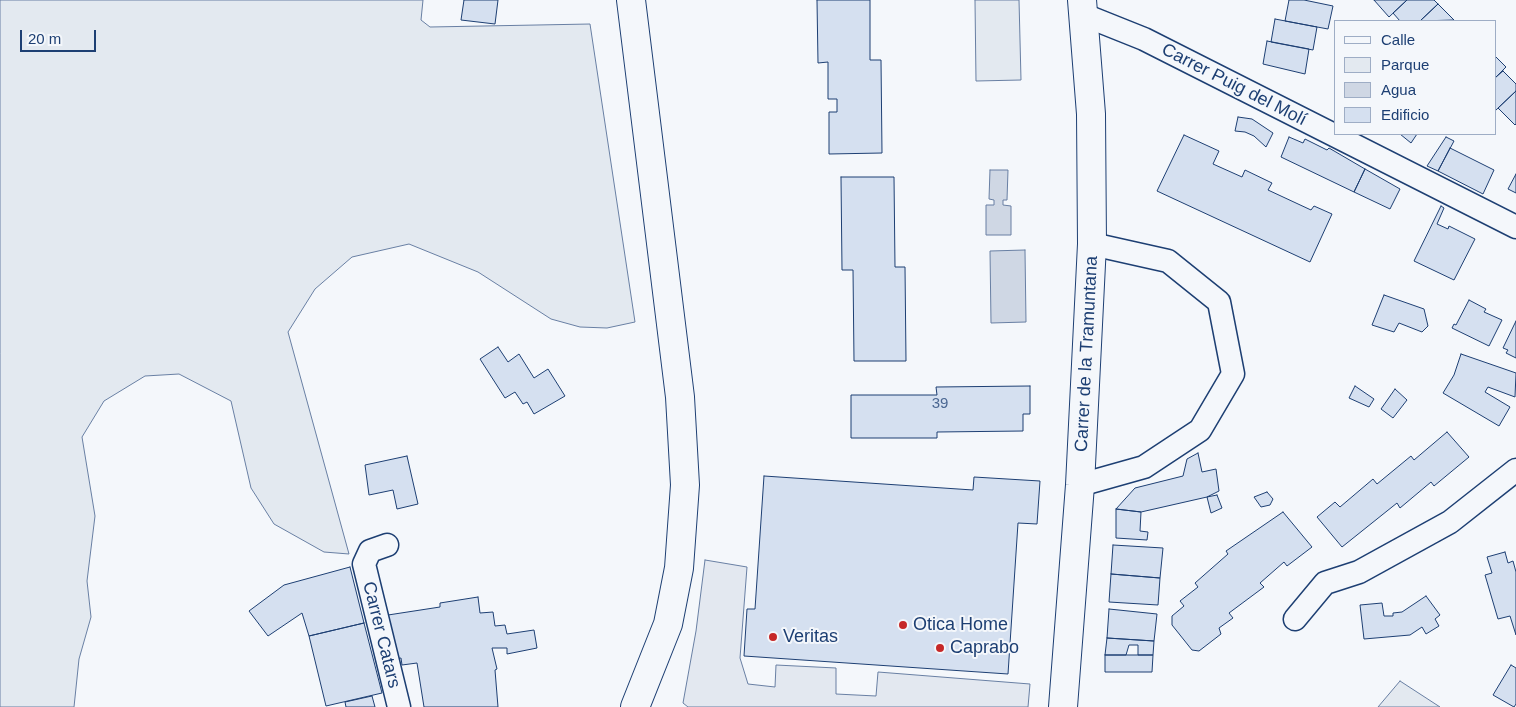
<!DOCTYPE html>
<html>
<head>
<meta charset="utf-8">
<style>
	body { margin:0 }
	#map { position:relative; width:1516px; height:707px; overflow:hidden; background:#f4f7fb; font-family:Helvetica,sans-serif }
	canvas { display:block }
	.legend { position:absolute; left:1334px; top:20px; width:162px; height:115px; box-sizing:border-box; background:#f4f7fb; border:1px solid #9eadc5; margin:0; padding:6px 9px; list-style:none; font-size:15px; color:#1d3f73 }
	.legend li { display:flex; align-items:center; gap:10px; height:25px }
	.legend b { width:25px; border:1px solid #9eadc5 }
	.scale { position:absolute; left:20px; top:30px; width:76px; height:22px; box-sizing:border-box; border:2px solid #1d3f73; border-top:0; padding-left:6px; font-size:15px; line-height:18px; white-space:nowrap; color:#1d3f73; -webkit-text-stroke:4px #f4f7fb; paint-order:stroke }
</style>
</head>
<body>
<div id="map">
<canvas width="1516" height="707"></canvas>
<ul class="legend">
<li><b style="height:6px;background:#f4f7fb"></b>Calle</li>
<li><b style="height:14px;background:#e3e9f0"></b>Parque</li>
<li><b style="height:14px;background:#cfd7e4"></b>Agua</li>
<li><b style="height:14px;background:#d5e0f0"></b>Edificio</li>
</ul>
<div class="scale">20 m</div>
</div>
<script>
const g = document.querySelector('canvas').getContext('2d');
g.lineJoin = 'round';
function fillPath(path, color) {
  g.fillStyle = color;
  g.fill(path, 'evenodd');
}
function poly(rows) {
  const path = new Path2D();
  for (const r of rows) {
    path.moveTo(r[0], r[1]);
    for (let i = 2; i < r.length; i += 2) path.lineTo(r[i], r[i + 1]);
  }
  return path;
}
function trace(path, color, width, dash) {
  g.strokeStyle = color;
  g.lineWidth = width;
  g.lineCap = dash ? 'butt' : 'round';
  g.setLineDash(dash || []);
  g.stroke(path);
}
function write(font, color, halo, rows, align = 'center') {
  g.font = font + ' Helvetica,sans-serif';
  g.lineWidth = 4;
  g.setLineDash([]);
  g.textBaseline = 'middle';
  g.strokeStyle = halo;
  g.fillStyle = color;
  for (const [text, x, y, turn = 0] of rows) {
    g.save();
    g.translate(x, y);
    g.rotate((+turn || 0) * Math.PI / 180);
    g.textAlign = isNaN(turn) ? turn : align;
    if (halo) g.strokeText(text, 0, 0);
    g.fillText(text, 0, 0);
    g.restore();
  }
}
const green = poly([
	[0,0,423,0,421,20,430,27,590,24,635,322,607,328,580,327,551,319,478,272,409,244,352,257,315,289,288,332,349,554,324,552,274,524,251,488,231,401,179,374,145,376,104,401,82,437,95,516,87,581,91,617,79,659,74,707,0,707,0,0],
	[975,0,1019,0,1021,80,976,81,975,0],
	[1400,681,1440,707,1378,707,1400,681]
]);
const parking = poly([
	[705,560,747,567,740,658,748,684,775,687,776,665,836,668,836,694,876,696,878,672,1030,684,1028,707,688,707,683,703,696,631,705,560]
]);
const water = poly([
	[990,170,1008,170,1007,200,1003,200,1003,205,1011,206,1011,235,986,235,986,205,994,205,994,200,989,199,990,170],
	[1025,250,1026,322,991,323,990,251,1025,250]
]);
const building = poly([
	[464,0,498,0,495,24,461,20,464,0],
	[817,0,870,0,870,60,881,60,882,153,829,154,829,112,837,112,837,99,828,99,828,62,818,63,817,0],
	[1289,0,1304,0,1333,6,1328,29,1285,21,1289,0],
	[1374,0,1407,0,1389,17,1374,0],
	[1407,0,1434,0,1438,4,1420,21,1400,21,1393,13,1407,0],
	[1438,4,1454,20,1420,21,1438,4],
	[1275,19,1317,27,1313,50,1271,42,1275,19],
	[1267,41,1309,49,1305,74,1263,64,1267,41],
	[1495,56,1506,67,1495,78,1495,56],
	[1503,71,1516,84,1516,91,1495,111,1495,78,1503,71],
	[1516,91,1516,124,1515,125,1498,108,1516,91],
	[1238,117,1252,119,1273,133,1266,147,1254,136,1245,132,1235,131,1238,117],
	[1400,134,1417,134,1411,143,1400,134],
	[1184,135,1219,151,1213,164,1242,177,1245,170,1272,183,1268,190,1311,210,1314,206,1332,214,1310,262,1157,191,1184,135],
	[1289,137,1303,143,1305,139,1327,150,1329,148,1365,169,1354,192,1281,157,1289,137],
	[1446,137,1454,141,1438,171,1427,166,1446,137],
	[1450,148,1494,170,1483,194,1438,171,1450,148],
	[1365,169,1400,189,1390,209,1354,192,1365,169],
	[1516,174,1516,193,1508,189,1516,174],
	[841,177,894,177,895,267,905,267,906,361,854,361,853,270,842,270,841,177],
	[1441,206,1444,208,1437,224,1448,229,1449,226,1475,239,1454,280,1414,261,1441,206],
	[1384,295,1424,309,1428,326,1422,332,1399,323,1394,332,1372,325,1384,295],
	[1469,300,1486,309,1484,312,1502,320,1489,346,1452,328,1454,324,1456,325,1469,300],
	[1516,321,1516,358,1506,353,1508,350,1503,348,1516,321],
	[498,347,508,362,519,354,534,378,548,369,565,396,534,414,527,402,523,404,515,392,505,398,480,359,498,347],
	[1461,354,1516,373,1515,397,1488,387,1485,392,1510,407,1499,426,1443,393,1454,375,1461,354],
	[1030,386,1030,414,1023,414,1023,431,937,432,937,438,851,438,851,395,937,395,936,387,1030,386],
	[1355,386,1374,399,1369,407,1349,398,1355,386],
	[1395,389,1407,400,1393,418,1381,409,1395,389],
	[1447,432,1469,457,1434,486,1431,482,1400,508,1397,503,1342,547,1317,517,1335,502,1340,507,1373,479,1377,484,1411,456,1414,460,1447,432],
	[1198,453,1202,472,1216,469,1219,491,1207,497,1141,512,1116,509,1135,488,1183,476,1187,459,1198,453],
	[407,456,418,504,397,509,393,490,369,495,365,465,407,456],
	[764,476,973,490,974,477,1040,481,1037,524,1018,523,1008,674,744,656,747,609,755,609,764,476],
	[1267,492,1273,499,1270,505,1261,507,1254,497,1267,492],
	[1217,495,1222,508,1211,513,1207,497,1217,495],
	[1116,509,1141,512,1140,531,1148,532,1147,540,1116,538,1116,509],
	[1283,512,1312,547,1287,566,1284,562,1260,583,1264,587,1229,613,1233,618,1219,628,1221,634,1199,651,1192,650,1172,625,1172,616,1184,606,1180,601,1198,587,1195,583,1228,554,1226,551,1283,512],
	[1113,545,1163,548,1160,578,1111,574,1113,545],
	[1505,552,1508,563,1513,561,1516,572,1516,635,1510,616,1498,619,1485,575,1492,573,1487,557,1505,552],
	[350,567,364,623,309,636,302,613,268,636,249,611,284,585,350,567],
	[1111,574,1160,578,1158,605,1109,602,1111,574],
	[1426,596,1440,615,1435,619,1439,626,1426,634,1422,627,1410,635,1364,639,1360,605,1382,603,1384,616,1393,616,1393,613,1402,612,1426,596],
	[478,597,480,613,493,612,495,626,505,625,507,634,534,630,537,648,507,654,507,648,492,648,497,669,495,670,498,707,424,707,417,663,402,665,401,658,395,659,388,615,440,607,440,603,478,597],
	[1109,609,1157,614,1154,641,1107,638,1109,609],
	[364,623,382,693,326,706,309,636,364,623],
	[1107,638,1154,641,1153,655,1138,655,1138,645,1129,645,1126,655,1105,655,1107,638],
	[1105,655,1153,655,1152,672,1105,672,1105,655],
	[1511,665,1516,668,1516,704,1514,707,1493,695,1511,665],
	[372,696,375,707,346,707,345,702,372,696]
]);
const minor = poly([
	[1084,15,1144,39,1516,227],
	[1080,485,1144,467,1200,430,1233,374,1219,302,1168,261,1092,244],
	[387,545,370,551,364,564,399,707],
	[1295,619,1325,583,1359,572,1450,522,1516,470]
]);
const secondary = poly([
	[631,0,680,397,685,485,679,568,668,624,635,707],
	[1063,707,1080,485,1092,244,1091,114,1082,0]
]);
const markers = [
	[903,625,5,"#c62828"],
	[773,637,5,"#c62828"],
	[940,648,5,"#c62828"]
];
const numberNames = [
	["39",940,404]
];
const streetNames = [
	["Carrer Puig del Molí",1234,85,27],
	["Carrer de la Tramuntana",1087,354,-87],
	["Carrer Catars",381,635,76]
];
const poiNames = [
	["Otica Home",913,625],
	["Veritas",783,637],
	["Caprabo",950,648]
];
fillPath(green, '#e3e9f0');
trace(green, '#687fa3', 1);
fillPath(parking, '#e3e8f0');
trace(parking, '#687fa3', 1);
fillPath(water, '#cfd7e4');
trace(water, '#687fa3', 1);
fillPath(building, '#d5e0f0');
trace(building, '#1d3f73', 1);
trace(minor, '#1d3f73', 25);
trace(secondary, '#1d3f73', 30);
trace(minor, '#f4f7fb', 22);
trace(secondary, '#f4f7fb', 28);
for (const [x, y, r, color] of markers) {
  const dot = new Path2D();
  dot.arc(x, y, r, 0, 2 * Math.PI);
  g.fillStyle = color;
  g.fill(dot);
  trace(dot, '#f4f7fb', 2);
}
write('15px', '#4b6792', null, numberNames);
write('18px', '#1d3f73', '#f4f7fb', streetNames);
write('18px', '#1d3f73', '#f4f7fb', poiNames, 'left');
</script>
</body>
</html>
